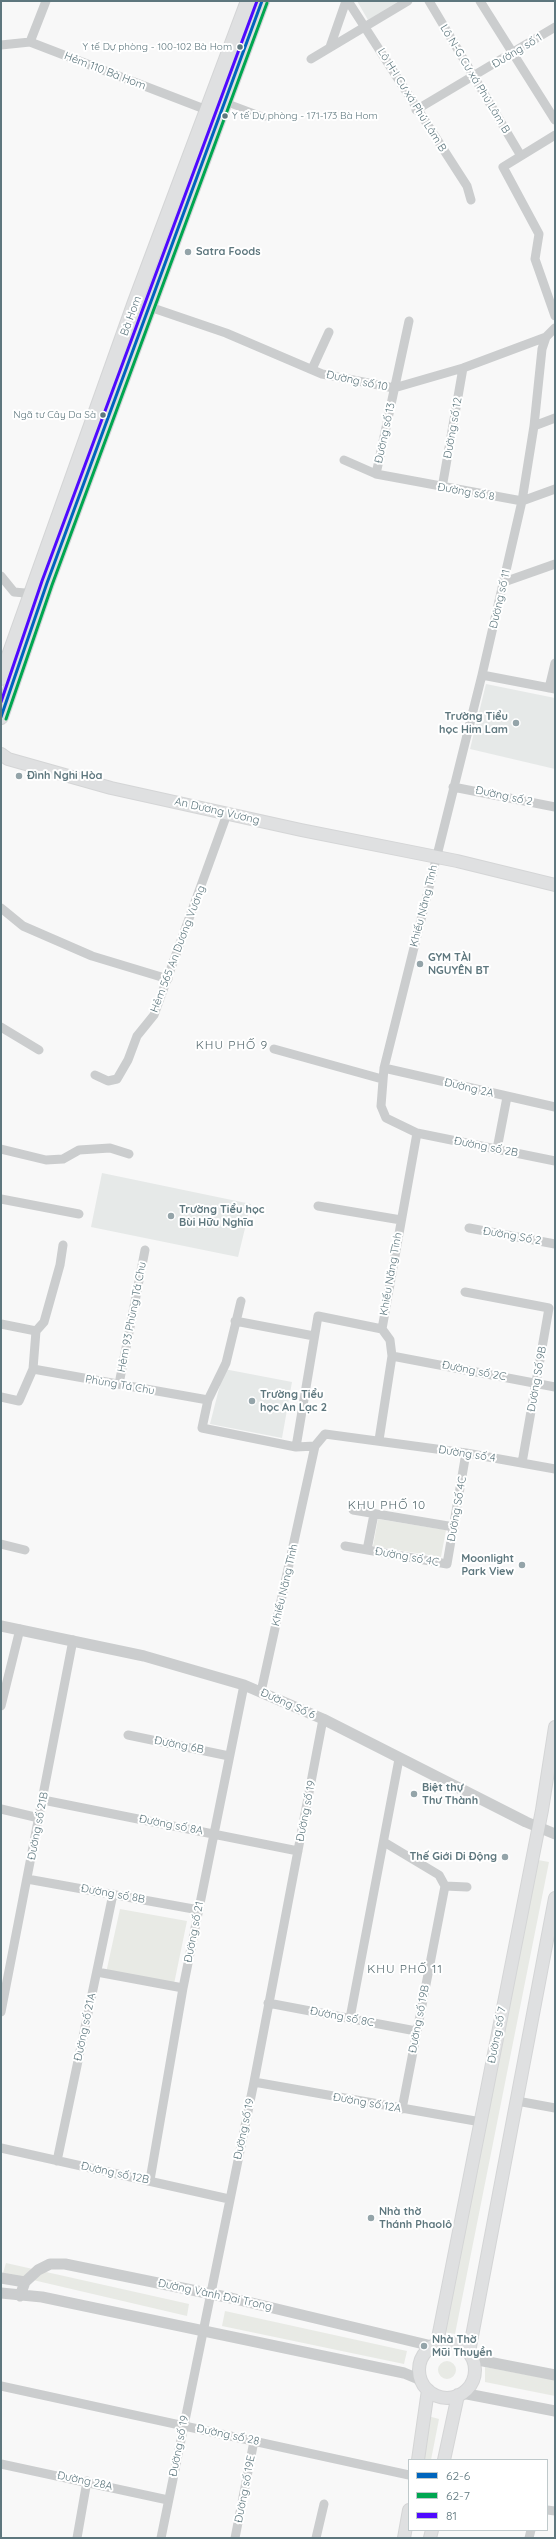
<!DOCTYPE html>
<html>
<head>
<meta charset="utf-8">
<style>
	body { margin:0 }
	#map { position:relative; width:556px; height:2539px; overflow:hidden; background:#f8f8f8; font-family:Quicksand,sans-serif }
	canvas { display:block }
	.frame { position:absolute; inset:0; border:2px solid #5e777e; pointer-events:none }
	.legend { position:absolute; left:408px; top:2459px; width:140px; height:72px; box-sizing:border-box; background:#fff; border:1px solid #bfc9cb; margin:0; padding:5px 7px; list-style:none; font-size:12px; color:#5e777e }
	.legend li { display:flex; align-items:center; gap:8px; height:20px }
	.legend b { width:20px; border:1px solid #bfc9cb }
</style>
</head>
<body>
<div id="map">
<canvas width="556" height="2539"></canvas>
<div class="frame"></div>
<ul class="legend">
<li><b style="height:5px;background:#0065bd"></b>62-6</li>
<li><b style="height:5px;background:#00a651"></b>62-7</li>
<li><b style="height:5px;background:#4f0aff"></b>81</li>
</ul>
</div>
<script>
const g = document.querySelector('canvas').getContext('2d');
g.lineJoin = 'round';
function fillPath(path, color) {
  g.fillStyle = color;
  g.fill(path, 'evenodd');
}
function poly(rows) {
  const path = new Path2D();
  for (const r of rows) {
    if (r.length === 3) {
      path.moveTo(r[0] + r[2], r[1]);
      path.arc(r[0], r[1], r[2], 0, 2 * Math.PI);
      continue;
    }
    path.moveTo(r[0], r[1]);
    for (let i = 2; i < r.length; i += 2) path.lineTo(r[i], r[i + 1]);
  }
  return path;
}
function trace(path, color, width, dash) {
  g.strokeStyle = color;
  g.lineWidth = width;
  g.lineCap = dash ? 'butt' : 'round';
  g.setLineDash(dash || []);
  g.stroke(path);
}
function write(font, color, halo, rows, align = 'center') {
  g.font = font + ' Quicksand,sans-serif';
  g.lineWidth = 4;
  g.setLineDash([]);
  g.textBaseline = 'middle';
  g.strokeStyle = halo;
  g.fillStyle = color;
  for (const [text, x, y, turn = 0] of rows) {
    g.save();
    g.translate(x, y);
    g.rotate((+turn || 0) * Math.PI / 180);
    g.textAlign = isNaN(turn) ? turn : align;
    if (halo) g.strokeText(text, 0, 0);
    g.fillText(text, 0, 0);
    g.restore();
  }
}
const built = poly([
	[357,1,399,1,368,20],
	[486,684,555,698,555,769,470,749],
	[102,1173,251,1204,238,1257,91,1227],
	[224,1369,292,1382,282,1438,210,1424]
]);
const green = poly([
	[378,1519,446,1530,441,1557,373,1546],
	[538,1860,549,1862,455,2334,443,2332],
	[120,1909,187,1921,174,1984,106,1973],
	[6,2263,189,2304,187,2316,3,2273],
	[225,2311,407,2351,404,2364,222,2326],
	[447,2370,9],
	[485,2367,555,2380,555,2396,485,2382],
	[428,2416,439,2419,431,2460,420,2460]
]);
const pedestrian = poly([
	[225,102,265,117]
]);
const minor = poly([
	[348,1,467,186,471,200],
	[429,1,521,156],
	[480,1,555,120],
	[30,42,46,1],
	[1,45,30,42,207,110],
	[330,47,346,1],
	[311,59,408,1],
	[416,110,555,27],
	[555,135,503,167,539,234,535,259,555,316],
	[144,305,226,333,322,374,394,388,463,368,546,337,555,328],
	[546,337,542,349,534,426,522,501,482,675,384,1068,381,1106,386,1118,417,1133,555,1161],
	[312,369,329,332],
	[534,426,555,418],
	[344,460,376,474,522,501,555,489],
	[376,474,409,321],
	[442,488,463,368],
	[1,576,14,592,36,594],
	[504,582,555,564],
	[482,675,555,689],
	[549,688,555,663],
	[453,787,555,807],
	[1,908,23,926,92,956,168,979],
	[1,1027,39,1050],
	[274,1049,382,1079],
	[384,1068,555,1107],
	[95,1075,108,1081,117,1079,128,1060,137,1036,154,1015,227,814],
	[1,1149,46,1160,63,1159,79,1150,110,1148,129,1154],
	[497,1149,507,1097],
	[1,1199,79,1214],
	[318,1206,401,1220],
	[469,1228,555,1244],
	[465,1292,549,1308,522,1463],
	[235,1321,314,1336],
	[1,1324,36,1331,33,1369],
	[36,1331,44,1322,60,1265,63,1245],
	[392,1356,555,1387],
	[119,1384,145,1250],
	[1,1397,19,1401,33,1369,208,1400,202,1428,296,1447,315,1446],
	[208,1400,226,1363,241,1301],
	[379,1440,392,1356,390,1340,382,1329,417,1133],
	[296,1447,318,1316,382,1329],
	[353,1510,454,1527],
	[1,1544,25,1550],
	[345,1546,447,1564,466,1453],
	[367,1550,374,1514],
	[261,1692,315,1446,325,1434,466,1453,555,1469],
	[1,1706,20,1629],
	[128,1735,229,1756],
	[43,1800,298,1851],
	[1,1809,39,1818],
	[384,1842,439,1875,445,1886,402,2109],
	[27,1879,199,1910],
	[445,1886,467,1887],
	[97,1972,183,1988],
	[268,2003,416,2031],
	[1,2012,73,1640],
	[350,2018,399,1759],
	[254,2082,481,2122],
	[517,2101,555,2108],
	[1,2148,229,2199],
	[57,2161,113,1894],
	[150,2180,183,1988,244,1685],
	[1,2386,409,2475],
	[1,2464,168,2500],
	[547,2510,555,2511],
	[77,2538,87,2481],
	[161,2538,254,2082,323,1719],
	[235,2538,254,2441],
	[316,2538,324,2504],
	[529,2538,531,2530]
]);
const tertiary = poly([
	[1,1626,144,1656,244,1685,323,1719,526,1822,555,1834],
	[1,2278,25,2282],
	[1,2293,42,2297,404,2373,421,2380],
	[20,2296,25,2282,38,2270,50,2264,65,2264,231,2298,432,2346],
	[473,2359,555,2375],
	[462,2393,555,2411]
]);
const secondary = poly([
	[1,754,8,759,111,788,301,830,457,861,555,885],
	[447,2370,28],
	[437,2343,542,1810,555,1727],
	[469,2352,555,1898],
	[418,2460,428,2390],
	[444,2460,458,2395],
	[404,2538,409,2510],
	[430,2538,432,2530]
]);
const primary = poly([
	[1,678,135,302,248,1],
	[1,717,47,583,262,1]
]);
const bus1 = poly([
	[1,717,47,583,262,1]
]);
const bus2 = poly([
	[6,719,52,585,267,3]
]);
const bus3 = poly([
	[1,702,42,581,257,1]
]);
const markers = [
	[240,47,3.5,"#5e777e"],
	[225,116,3.5,"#5e777e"],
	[188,252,4,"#94a4a9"],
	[103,415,3.5,"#5e777e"],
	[516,723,4,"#94a4a9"],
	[19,776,4,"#94a4a9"],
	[420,964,4,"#94a4a9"],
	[171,1216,4,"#94a4a9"],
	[252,1401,4,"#94a4a9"],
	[522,1565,4,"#94a4a9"],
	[414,1794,4,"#94a4a9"],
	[505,1857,4,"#94a4a9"],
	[371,2218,4,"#94a4a9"],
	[424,2346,4,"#94a4a9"]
];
const busNames = [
	["Y tế Dự phòng - 100-102 Bà Hom",232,47],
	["Y tế Dự phòng - 171-173 Bà Hom",232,116,"left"],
	["Ngã tư Cây Da Sà",96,415]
];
const streetNames = [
	["Đường số 1",517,51,-31],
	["Hẻm 110 Bà Hom",105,71,21],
	["Lô N-G Cư xá Phú Lâm B",475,79,59],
	["Lô H-I Cư xá Phú Lâm B",412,100,58],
	["Bà Hom",131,316,-70],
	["Đường số 10",357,381,12],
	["Đường số 12",453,428,-80],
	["Đường số 13",385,433,-78],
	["Đường số 8",466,492,10],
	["Đường số 11",500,599,-77],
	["Đường số 2",504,796,12],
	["An Dương Vương",217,811,13],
	["Khiếu Năng Tĩnh",424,906,-76],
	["Hẻm 565 An Dương Vương",178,949,-69],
	["Đường 2A",469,1088,13],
	["Đường số 2B",486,1147,11],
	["Đường Số 2",512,1236,10],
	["Khiếu Năng Tĩnh",391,1274,-80],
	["Hẻm 93 Phùng Tá Chu",132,1317,-79],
	["Đường số 2C",474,1371,11],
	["Đường Số 9B",537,1379,-80],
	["Phùng Tá Chu",120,1385,10],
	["Đường số 4",467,1454,9],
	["Đường Số 4C",457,1509,-80],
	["Đường số 4C",407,1557,10],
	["Khiếu Năng Tĩnh",285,1585,-77],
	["Đường Số 6",288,1704,24],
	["Đường 6B",179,1745,11],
	["Đường số 19",306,1811,-79],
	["Đường số 8A",171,1825,11],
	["Đường số 21B",38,1826,-79],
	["Đường số 8B",113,1894,10],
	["Đường số 21",194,1932,-79],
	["Đường số 8C",342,2017,11],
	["Đường số 19B",419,2019,-79],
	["Đường số 21A",85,2027,-78],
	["Đường số 7",497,2035,-79],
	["Đường số 12A",367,2103,10],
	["Đường số 19",244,2129,-78],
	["Đường số 12B",115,2173,12],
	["Đường Vành Đai Trong",215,2295,12],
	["Đường số 28",228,2435,12],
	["Đường số 19",179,2446,-79],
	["Đường 28A",85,2481,12],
	["Đường số 19E",245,2489,-79]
];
const poiNames = [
	["Satra Foods",196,252],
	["Trường Tiểu",508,717,"right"],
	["học Him Lam",508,730,"right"],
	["Đình Nghi Hòa",27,776],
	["GYM TÀI",428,958],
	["NGUYÊN BT",428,971],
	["Trường Tiểu học",179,1210],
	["Bùi Hữu Nghĩa",179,1223],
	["Trường Tiểu",260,1395],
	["học An Lạc 2",260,1408],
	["Moonlight",514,1559,"right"],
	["Park View",514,1572,"right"],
	["Biệt thự",422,1788],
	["Thư Thành",422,1801],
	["Thế Giới Di Động",497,1857,"right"],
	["Nhà thờ",379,2212],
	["Thánh Phaolô",379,2225],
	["Nhà Thờ",432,2340],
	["Mũi Thuyền",432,2353]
];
const neighbourhoodNames = [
	["KHU PHỐ 9",232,1045],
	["KHU PHỐ 10",387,1505],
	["KHU PHỐ 11",405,1969]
];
fillPath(built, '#e6e9e8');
fillPath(green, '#e8eae5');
trace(secondary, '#d4d5d6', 14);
trace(primary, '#d4d5d6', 16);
trace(pedestrian, '#cbcdce', 7);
trace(minor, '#cbcdce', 9);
trace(tertiary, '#cbcdce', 11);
trace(secondary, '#dfe0e1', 12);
trace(primary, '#dfe0e1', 14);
trace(bus1, '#0065bd', 3);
trace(bus2, '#00a651', 3);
trace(bus3, '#4f0aff', 3);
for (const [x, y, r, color] of markers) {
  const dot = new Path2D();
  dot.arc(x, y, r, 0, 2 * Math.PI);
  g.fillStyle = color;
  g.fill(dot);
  trace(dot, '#fff', 1.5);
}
write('10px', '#5e777e', '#fff', busNames, 'right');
write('11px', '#5e777e', '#fff', streetNames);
write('bold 11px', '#5e777e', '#fff', poiNames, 'left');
g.letterSpacing = '1px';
write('12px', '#55696e', '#fff', neighbourhoodNames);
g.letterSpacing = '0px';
</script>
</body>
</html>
